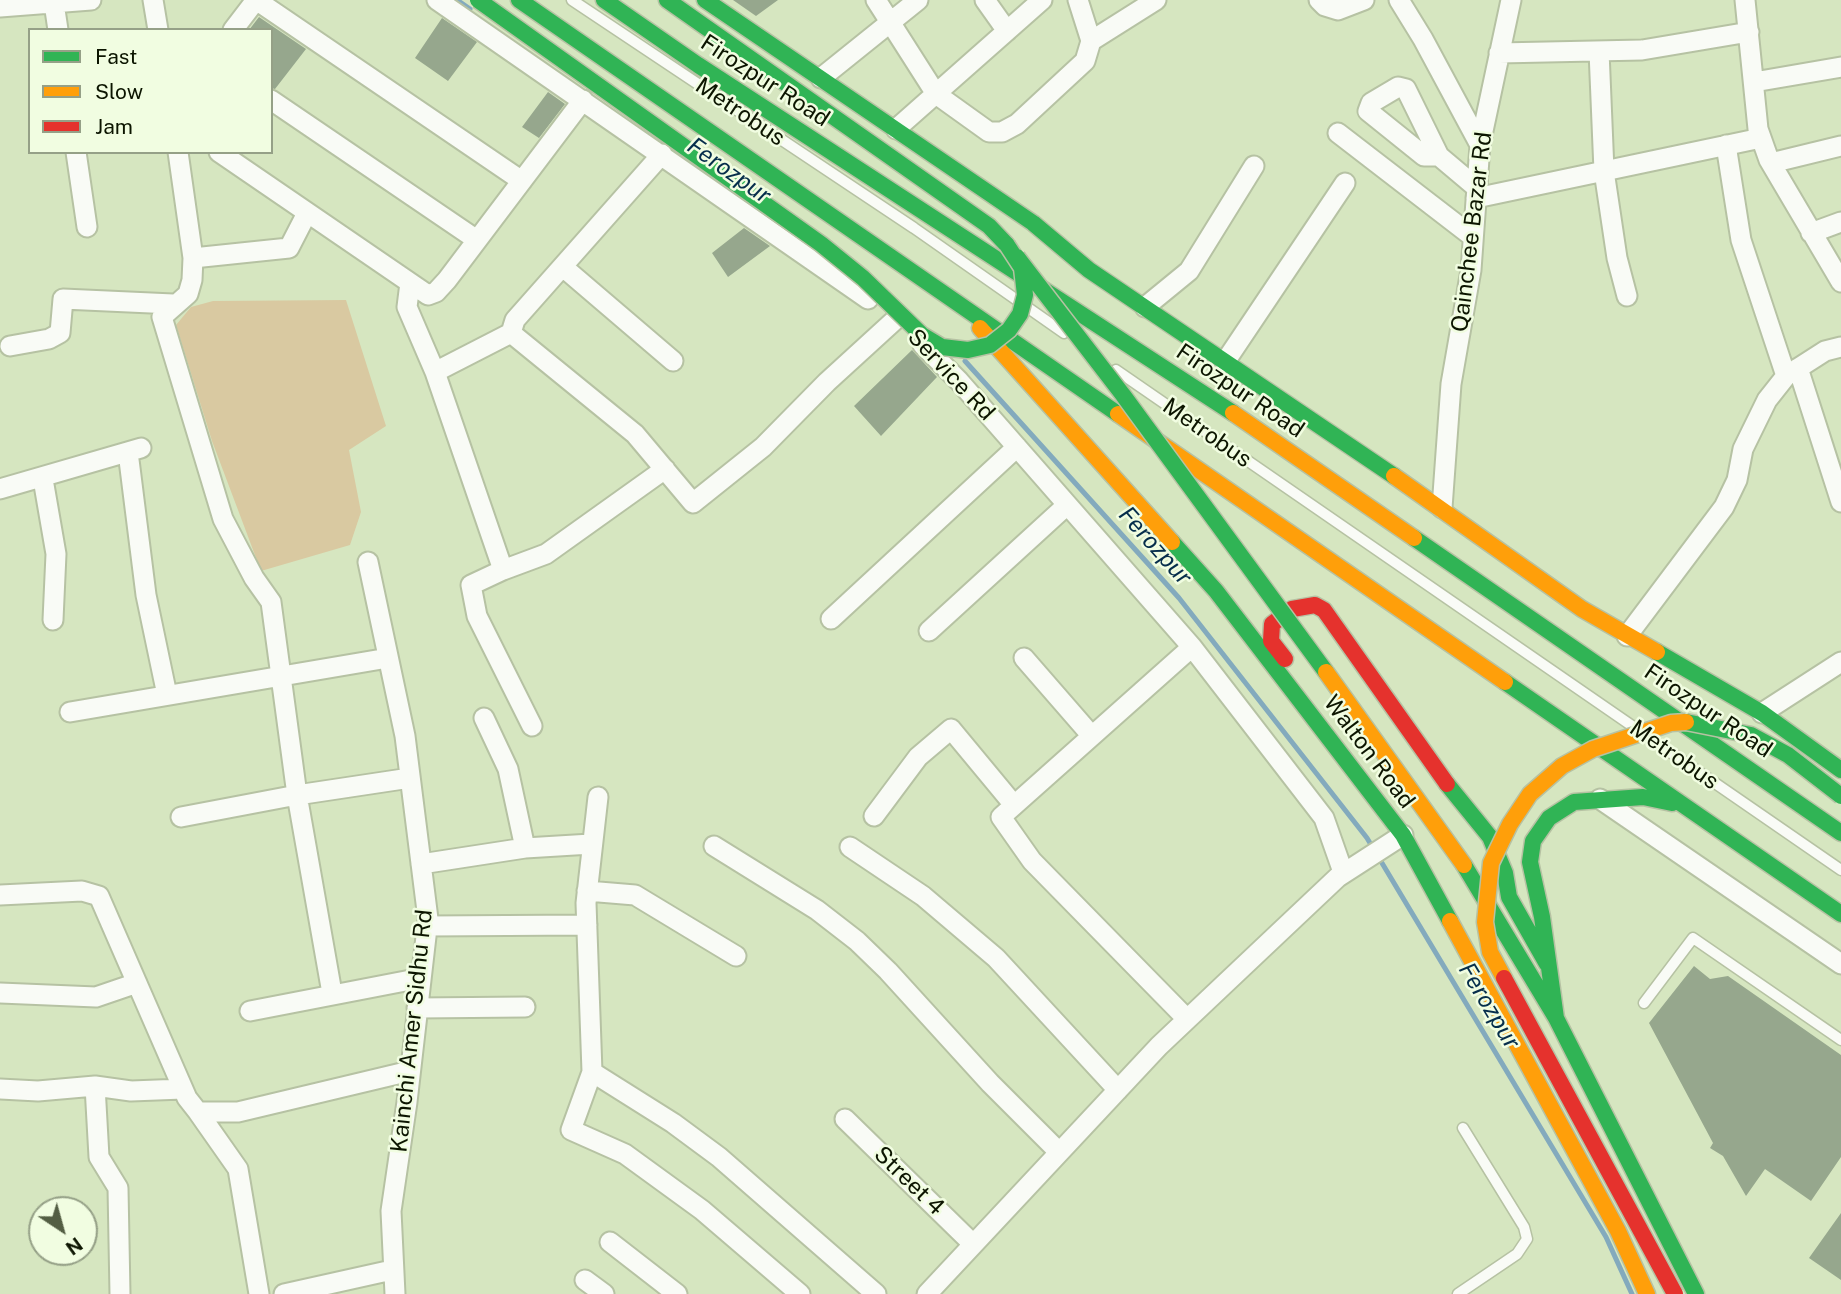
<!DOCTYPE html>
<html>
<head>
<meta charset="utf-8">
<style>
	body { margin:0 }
	#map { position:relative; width:1841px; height:1294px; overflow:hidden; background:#d6e6c0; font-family:"Public Sans",sans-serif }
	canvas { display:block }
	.legend { position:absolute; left:28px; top:28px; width:245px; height:126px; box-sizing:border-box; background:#f1fde1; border:2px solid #95a087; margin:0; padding:9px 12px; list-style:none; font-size:21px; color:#0c1500 }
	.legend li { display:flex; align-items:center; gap:14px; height:35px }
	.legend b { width:35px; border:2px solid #95a087 }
	.north { position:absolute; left:28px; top:1196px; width:70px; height:70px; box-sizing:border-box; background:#f1fde1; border:2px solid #95a087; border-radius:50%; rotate:144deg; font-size:19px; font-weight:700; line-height:28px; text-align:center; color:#0c1500 }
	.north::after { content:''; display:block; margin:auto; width:24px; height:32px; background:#535e43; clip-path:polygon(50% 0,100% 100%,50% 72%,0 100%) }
</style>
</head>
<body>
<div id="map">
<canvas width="1841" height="1294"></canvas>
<ul class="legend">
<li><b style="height:9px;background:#30b455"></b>Fast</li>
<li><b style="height:9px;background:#ff9f0a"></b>Slow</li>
<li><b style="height:9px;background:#e5322d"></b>Jam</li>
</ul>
<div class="north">N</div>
</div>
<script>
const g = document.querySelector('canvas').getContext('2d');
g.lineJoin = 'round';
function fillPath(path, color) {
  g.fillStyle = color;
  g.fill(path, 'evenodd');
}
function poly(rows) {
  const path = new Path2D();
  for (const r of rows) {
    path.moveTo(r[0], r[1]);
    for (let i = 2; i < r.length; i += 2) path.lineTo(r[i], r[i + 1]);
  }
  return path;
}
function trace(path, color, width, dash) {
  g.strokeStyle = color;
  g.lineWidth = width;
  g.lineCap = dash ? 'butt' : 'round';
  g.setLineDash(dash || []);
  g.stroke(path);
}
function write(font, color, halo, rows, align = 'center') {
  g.font = font + ' "Public Sans",sans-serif';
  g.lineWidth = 5;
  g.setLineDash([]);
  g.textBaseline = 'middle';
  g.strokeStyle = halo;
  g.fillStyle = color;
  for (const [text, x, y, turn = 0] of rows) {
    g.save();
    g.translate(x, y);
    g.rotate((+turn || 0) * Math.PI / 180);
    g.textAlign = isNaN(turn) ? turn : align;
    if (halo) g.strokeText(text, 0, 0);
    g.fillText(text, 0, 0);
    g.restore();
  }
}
const green = poly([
	[346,300,386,426,349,450,361,512,350,545,261,571,212,441,176,325,191,307,213,301]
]);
const stream = poly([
	[457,0,470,9],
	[965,361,1179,598,1367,838,1606,1237,1632,1294]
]);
const building = poly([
	[733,0,778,0,756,16],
	[259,17,306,49,275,89,271,88,271,30,249,30],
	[442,18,477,42,448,81,415,58],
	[548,92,565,104,539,138,522,127],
	[744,228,770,246,728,277,712,253],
	[912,350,937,377,881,436,854,406],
	[1694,966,1710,979,1728,976,1841,1055,1841,1157,1811,1201,1765,1169,1746,1196,1723,1156,1710,1148,1713,1143,1649,1023],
	[1841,1213,1841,1280,1809,1258]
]);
const lane = poly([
	[572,0,914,228,1064,333],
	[1116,370,1841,870],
	[1644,1003,1693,938,1841,1040],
	[1458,1294,1517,1254,1527,1239,1524,1227,1463,1128]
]);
const street = poly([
	[153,0,158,30],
	[437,0,868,299],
	[876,0,936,94,989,132,1002,132,1017,124,1085,61,1091,41,1078,0],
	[985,0,1007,31],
	[1319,0,1325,6,1338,10,1364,0],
	[1399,0,1423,39,1480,145],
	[1745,0,1758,129,1769,160,1841,282],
	[54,3,58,30],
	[0,7,91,0],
	[233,30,256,0,522,181],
	[1091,41,1156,0],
	[1599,51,1604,171,1617,258,1627,296],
	[1499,53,1642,50,1749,32],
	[821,78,918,0],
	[1754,82,1841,67],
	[271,100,477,240],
	[896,129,1042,0],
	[1338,133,1473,237],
	[1726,145,1741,240,1786,376],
	[76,152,87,227],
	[178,152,193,258,192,280,188,294,162,317,223,519,254,578,271,602,297,795,332,993],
	[219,152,428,295,436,292,447,280,583,100],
	[1439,156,1424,156,1368,111,1371,103,1398,87,1406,89,1439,156,1477,188],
	[1771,163,1841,146],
	[1476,198,1761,138],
	[1811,233,1841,222],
	[193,258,289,248,307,213],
	[563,267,673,361],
	[410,283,407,307,435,372,511,333,515,320,662,154],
	[1145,307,1189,271,1254,166],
	[511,333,635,434,693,503,763,447,827,382,896,319],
	[923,345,959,381,1192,647,1324,818,1343,872],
	[10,346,49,339,60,333,63,299,173,304],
	[1225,362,1345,183],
	[1798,368,1841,502],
	[435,372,503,570,546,554,665,469],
	[128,452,146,595,167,695],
	[43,479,56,554,53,620],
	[0,489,141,448],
	[1442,508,1451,384,1471,270,1480,145,1511,0],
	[368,562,405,736,428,919,407,1102,391,1211,395,1294],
	[503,570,471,585,477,616,532,726],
	[831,619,1017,447],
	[929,631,1067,505],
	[1627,636,1724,507,1737,480,1743,449,1767,400,1786,376,1825,351,1841,347],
	[1024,658,1091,735],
	[70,712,388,658],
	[1762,713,1841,662],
	[484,718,508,769,525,848],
	[598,797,586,903,592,1072,571,1130,625,1154,702,1210,800,1294],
	[1600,799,1841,964],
	[874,816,918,757,951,729,1014,805],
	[181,817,297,795,410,778],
	[714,846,817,910,857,941,888,971,990,1083,1059,1152],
	[850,847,923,896,996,958,1118,1090],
	[421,864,525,848,591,844],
	[587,891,635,895,736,956],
	[0,895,82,891,99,896,187,1098,198,1112,238,1112,410,1071],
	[427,926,587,925],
	[0,993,96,997,137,983],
	[417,1008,525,1007],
	[250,1011,421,978],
	[1187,1019,1032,861,1001,817,1192,647],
	[592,1072,673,1123,719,1157,876,1294],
	[95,1086,99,1157,118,1188,120,1294],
	[0,1089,38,1091,95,1086,131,1091,183,1089],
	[198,1112,238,1169,259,1294],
	[845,1119,973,1244],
	[610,1242,677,1294],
	[585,1280,604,1294],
	[284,1294,392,1270],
	[927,1294,1159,1046,1338,877,1403,835]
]);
const fast = poly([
	[519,0,1118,414],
	[604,0,698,65,1233,413],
	[667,0,989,226,1007,245],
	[705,0,1033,223,1089,270,1394,476],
	[1414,538,1841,833],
	[1172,542,1216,591,1403,835,1450,921],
	[1657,652,1762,713,1841,770],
	[1505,682,1841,914],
	[1447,784,1490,837,1505,873,1509,897,1547,964],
	[1464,865,1556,1018,1696,1294],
	[1556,1018,1542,917,1530,862,1533,841,1549,818,1574,802,1643,797,1672,803]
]);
const slow = poly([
	[980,328,1172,542],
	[1233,413,1414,538],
	[1118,414,1505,682],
	[1394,476,1582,609,1657,652],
	[1450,921,1618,1231,1647,1294]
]);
const jam = poly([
	[1285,659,1271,641,1272,624,1292,609,1315,605,1324,610,1447,784]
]);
const fastBridge = poly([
	[478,0,821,244,863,278,922,335,942,347,968,350,990,345,1009,330,1020,314,1025,295,1022,268,1007,245],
	[1017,257,1123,395,1326,672],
	[1686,722,1751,735,1788,755,1841,796]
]);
const slowBridge = poly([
	[1326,672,1464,865],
	[1504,978,1490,952,1485,922,1491,863,1510,824,1530,794,1562,766,1593,749,1671,723,1686,722]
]);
const jamBridge = poly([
	[1504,978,1675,1294]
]);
const streetNames = [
	["Firozpur Road",765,81,33],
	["Metrobus",740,112,34],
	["Qainchee Bazar Rd",1472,232,-83],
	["Service Rd",951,375,47],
	["Firozpur Road",1240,391,34],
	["Metrobus",1207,433,35],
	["Firozpur Road",1708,711,34],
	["Walton Road",1369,752,53],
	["Metrobus",1674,755,35],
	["Kainchi Amer Sidhu Rd",412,1031,-84],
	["Street 4",909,1181,44]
];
const waterNames = [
	["Ferozpur",729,171,35],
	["Ferozpur",1155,546,48],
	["Ferozpur",1489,1006,59]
];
fillPath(green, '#d9c9a1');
trace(stream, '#83aabd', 5);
fillPath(building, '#96a78d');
trace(lane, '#b6c2a3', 13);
trace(street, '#b6c2a3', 23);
trace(fast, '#b6c2a3', 19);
trace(slow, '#b6c2a3', 19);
trace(jam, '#b6c2a3', 19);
trace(lane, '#f9fbf6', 10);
trace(street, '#f9fbf6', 19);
trace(fast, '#30b455', 16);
trace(slow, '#ff9f0a', 16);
trace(jam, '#e5322d', 16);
trace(fastBridge, '#b6c2a3', 19, []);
trace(slowBridge, '#b6c2a3', 19, []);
trace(jamBridge, '#b6c2a3', 19, []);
trace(fastBridge, '#30b455', 16);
trace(slowBridge, '#ff9f0a', 16);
trace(jamBridge, '#e5322d', 16);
write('23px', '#0c1500', '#f1fde1', streetNames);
write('italic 24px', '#062e4b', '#f1fde1', waterNames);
</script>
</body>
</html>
